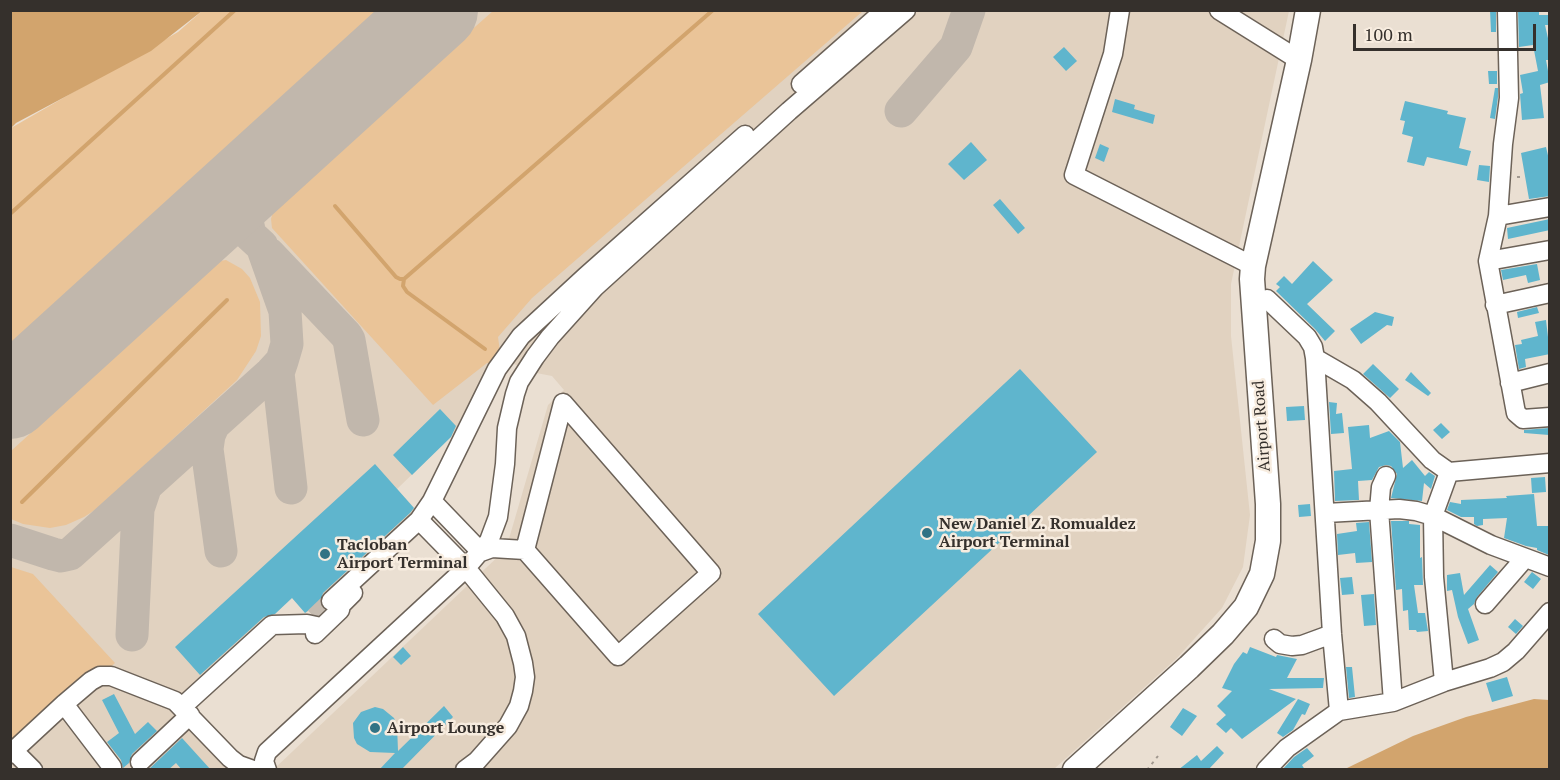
<!DOCTYPE html>
<html>
<head>
<meta charset="utf-8">
<style>
	body { margin:0 }
	#map { position:relative; width:1560px; height:780px; overflow:hidden; background:#eadfd2; font-family:"PT Serif",serif }
	canvas { display:block }
	.frame { position:absolute; inset:0; border:12px solid #35302c; pointer-events:none }
	.scale { position:absolute; left:1353px; top:24px; width:183px; height:27px; box-sizing:border-box; border:3px solid #35302c; border-top:0; padding-left:8px; font-size:18px; line-height:21px; white-space:nowrap; color:#35302c; -webkit-text-stroke:4px #f7ecdf; paint-order:stroke }
</style>
</head>
<body>
<div id="map">
<canvas width="1560" height="780"></canvas>
<div class="frame"></div>
<div class="scale">100 m</div>
</div>
<script>
const g = document.querySelector('canvas').getContext('2d');
g.lineJoin = 'round';
function fillPath(path, color) {
  g.fillStyle = color;
  g.fill(path, 'evenodd');
}
function poly(rows) {
  const path = new Path2D();
  for (const r of rows) {
    path.moveTo(r[0], r[1]);
    for (let i = 2; i < r.length; i += 2) path.lineTo(r[i], r[i + 1]);
  }
  return path;
}
function trace(path, color, width, dash) {
  g.strokeStyle = color;
  g.lineWidth = width;
  g.lineCap = dash ? 'butt' : 'round';
  g.setLineDash(dash || []);
  g.stroke(path);
}
function write(font, color, halo, rows, align = 'center') {
  g.font = font + ' "PT Serif",serif';
  g.lineWidth = 5;
  g.setLineDash([]);
  g.textBaseline = 'middle';
  g.strokeStyle = halo;
  g.fillStyle = color;
  for (const [text, x, y, turn = 0] of rows) {
    g.save();
    g.translate(x, y);
    g.rotate((+turn || 0) * Math.PI / 180);
    g.textAlign = isNaN(turn) ? turn : align;
    if (halo) g.strokeText(text, 0, 0);
    g.fillText(text, 0, 0);
    g.restore();
  }
}
const built = poly([
	[211,11,1289,11,1231,284,1231,336,1250,515,1243,567,1222,608,1177,658,1054,769,274,769,506,549,548,405,564,390,552,376,526,371,499,355,459,429,397,489,418,512,334,604,316,619,309,611,306,613,292,598,204,679,201,676,170,706,232,769,11,770,11,140,158,56]
]);
const green = poly([
	[202,11,378,11,11,344,11,128,178,32],
	[493,11,863,11,532,298,498,337,500,352,493,364,487,363,433,405,272,228,271,219,275,204],
	[226,260,242,269,250,278,260,302,261,336,256,351,237,380,98,508,84,517,66,525,50,528,23,524,11,519,11,451,220,261],
	[11,567,33,574,115,663,11,757]
]);
const water = poly([
	[11,10,202,10,202,11,151,51,16,123,11,128],
	[1534,699,1549,700,1549,769,1345,769,1413,736,1466,717]
]);
const stream = poly([
	[335,206,396,277,400,279,404,279,713,10],
	[10,214,235,10],
	[404,279,403,286,407,292,485,349],
	[22,502,227,300]
]);
const taxiway = poly([
	[901,111,956,47,969,10],
	[207,220,216,216,233,219,250,235],
	[269,254,346,335,349,340,363,420],
	[282,361,278,373,291,488],
	[213,426,209,435,207,449,221,551],
	[10,540,53,554,61,556,70,554,271,373,282,361,287,344,285,311,262,246,250,235,242,197,245,188,262,170],
	[132,635,138,509,145,488]
]);
const runway = poly([
	[10,398,437,10]
]);
const building = poly([
	[1490,10,1496,10,1496,32,1491,32],
	[1518,10,1539,10,1539,15,1550,15,1550,25,1545,25,1550,47,1550,60,1546,60,1550,82,1540,85,1544,118,1522,120,1520,94,1523,93,1520,75,1538,71,1533,45,1519,47],
	[1064,47,1077,61,1066,71,1053,57],
	[1488,71,1497,71,1497,84,1489,84],
	[1495,88,1498,88,1498,97,1495,119,1490,118],
	[1115,99,1135,105,1134,109,1155,115,1153,124,1112,112],
	[1405,101,1448,111,1447,114,1466,118,1459,148,1471,151,1467,166,1427,157,1424,166,1407,162,1413,137,1402,134,1405,121,1400,120],
	[971,142,987,160,964,180,948,164],
	[1100,144,1109,148,1104,162,1095,158],
	[1546,147,1550,164,1550,196,1529,199,1521,153],
	[1479,165,1490,166,1489,182,1477,180],
	[1000,199,1025,228,1018,234,993,205],
	[1550,219,1550,230,1508,239,1507,228],
	[1313,261,1333,280,1307,304,1335,331,1325,341,1315,329,1276,291,1280,287,1276,284,1284,276,1292,284],
	[1537,264,1540,280,1528,283,1526,275,1503,280,1501,270],
	[1537,307,1539,313,1518,318,1517,312],
	[1375,312,1394,317,1392,326,1387,325,1361,344,1350,329],
	[1546,320,1550,354,1525,359,1526,367,1519,369,1515,345,1522,344,1521,340,1538,336,1535,322],
	[1373,364,1399,389,1390,398,1363,374],
	[1020,369,1097,452,834,696,758,614],
	[1411,372,1431,393,1428,396,1405,380],
	[1329,402,1337,403,1336,414,1342,413,1344,433,1331,434],
	[1304,406,1305,420,1287,421,1286,407],
	[440,409,456,426,451,437,412,475,393,455],
	[1441,423,1450,432,1442,439,1433,430],
	[1369,425,1370,438,1389,431,1400,442,1403,468,1412,460,1425,476,1429,472,1435,476,1431,489,1424,483,1422,501,1391,498,1397,474,1391,466,1386,465,1379,467,1372,480,1358,481,1359,500,1335,501,1334,471,1352,469,1348,427],
	[1549,428,1549,435,1524,433,1524,430],
	[375,464,414,508,410,513,323,593,320,603,324,610,319,615,312,614,309,610,305,613,292,598,275,614,264,617,200,675,175,647],
	[1545,477,1546,492,1532,493,1531,478],
	[1534,494,1537,526,1550,526,1549,555,1537,550,1537,548,1526,546,1504,538,1507,518,1483,519,1483,525,1477,526,1474,524,1474,517,1461,517,1447,510,1450,502,1461,504,1461,500,1507,498,1506,496],
	[1310,504,1311,516,1299,517,1298,505],
	[1391,521,1409,521,1409,524,1420,525,1420,558,1422,557,1423,585,1414,585,1418,613,1425,613,1428,631,1417,632,1416,630,1409,630,1408,610,1403,611,1402,589,1396,590],
	[1369,522,1372,562,1356,563,1355,553,1338,555,1337,534,1357,531,1356,523],
	[1490,565,1498,572,1477,597,1474,604,1468,609,1479,640,1468,644,1458,617,1452,590,1447,591,1447,575,1460,573,1464,595],
	[1532,572,1541,579,1533,589,1524,582],
	[1352,577,1354,594,1342,595,1340,578],
	[1374,594,1376,625,1364,626,1361,595],
	[1515,619,1523,626,1516,634,1508,627],
	[403,647,411,656,401,665,393,657],
	[1250,647,1276,657,1277,655,1297,659,1287,678,1324,678,1323,688,1269,689,1296,699,1242,739,1231,728,1226,733,1216,724,1226,715,1217,706,1232,691,1222,688,1234,664,1243,652,1247,654],
	[1346,667,1352,667,1355,697,1349,698],
	[1507,677,1513,696,1492,702,1486,683],
	[114,694,135,734,148,722,157,731,132,754,129,763,123,768,121,760,107,742,119,733,102,700],
	[1298,699,1310,704,1305,715,1302,714,1293,730,1283,737,1277,733],
	[444,706,453,717,401,770,379,770,395,753,370,752,357,744,354,738,353,723,361,712,375,707,383,709,394,718,397,725,398,751],
	[1183,708,1197,716,1182,736,1170,727],
	[182,738,211,770,182,770,176,763,168,770,148,770],
	[1217,746,1224,753,1208,770,1178,770,1197,755,1201,761],
	[1307,748,1314,756,1302,765,1305,770,1282,770,1294,757]
]);
const minorTunnel = poly([
	[314,617,331,601]
]);
const path = poly([
	[1517,177,1523,177],
	[1147,770,1158,756]
]);
const minor = poly([
	[1120,10,1113,54,1074,175,1253,266],
	[1219,10,1299,60],
	[1507,10,1509,98,1503,144,1498,216,1488,261,1516,413,1523,419,1550,417],
	[801,84,885,10],
	[1498,216,1550,207],
	[1488,261,1550,250],
	[1267,299,1307,337,1313,347,1315,358,1332,634,1339,711],
	[1495,305,1550,293],
	[1315,358,1353,380,1378,402,1432,460,1449,472,1550,463],
	[1510,383,1550,373],
	[1386,476,1381,487,1379,510,1393,702],
	[432,501,481,552],
	[1326,513,1399,509,1416,511,1433,516,1491,545,1550,567],
	[419,520,466,568,505,616,516,636,523,663,525,677,523,691,519,706,508,726,477,761,465,770],
	[481,552,492,548,525,550,618,656,711,573,563,403,525,550],
	[331,601,419,520,432,501,497,369,521,336,586,276,745,135],
	[1485,604,1525,558],
	[315,634,340,610,341,605,353,593],
	[1274,639,1280,644,1292,646,1302,645,1332,634],
	[1444,682,1434,577,1433,516,1449,472],
	[64,704,112,767],
	[182,707,272,625,307,624,321,627],
	[14,751,33,770],
	[10,754,64,704,91,681,100,676,111,676,175,701,230,758,239,765,253,770],
	[140,762,190,715],
	[267,770,264,761,267,752,466,568,489,541,498,517,505,464,507,428,515,394,519,382,535,357,550,337,595,287,789,111,906,10],
	[1266,770,1287,748,1339,711,1393,702,1444,682,1490,668,1503,662,1516,651,1550,612]
]);
const major = poly([
	[1075,770,1189,667,1223,634,1246,607,1262,574,1268,541,1268,504,1252,279,1253,266,1299,60,1308,10]
]);
const markers = [
	[927,533,6,"#317385"],
	[325,554,6,"#317385"],
	[375,728,6,"#317385"]
];
const streetNames = [
	["Airport Road",1262,426,-94]
];
const poiNames = [
	["New Daniel Z. Romualdez",939,524],
	["Airport Terminal",939,542],
	["Tacloban",337,545],
	["Airport Terminal",337,563],
	["Airport Lounge",387,728]
];
fillPath(built, '#e1d2c0');
fillPath(green, '#eac498');
fillPath(water, '#d2a46d');
trace(stream, '#d2a46d', 4);
trace(taxiway, '#c1b7ac', 33);
trace(runway, '#c1b7ac', 82);
fillPath(building, '#5fb5cd');
trace(minorTunnel, '#c6bcb1', 18, [18, 9]);
trace(minor, '#6c6258', 21);
trace(major, '#6c6258', 27);
trace(path, '#a1988f', 2, [3, 4.5]);
trace(minor, '#fff', 18);
trace(major, '#fff', 24);
for (const [x, y, r, color] of markers) {
  const dot = new Path2D();
  dot.arc(x, y, r, 0, 2 * Math.PI);
  g.fillStyle = color;
  g.fill(dot);
  trace(dot, '#f7ecdf', 2);
}
write('16px', '#35302c', '#f7ecdf', streetNames);
write('bold 16px', '#35302c', '#f7ecdf', poiNames, 'left');
</script>
</body>
</html>
